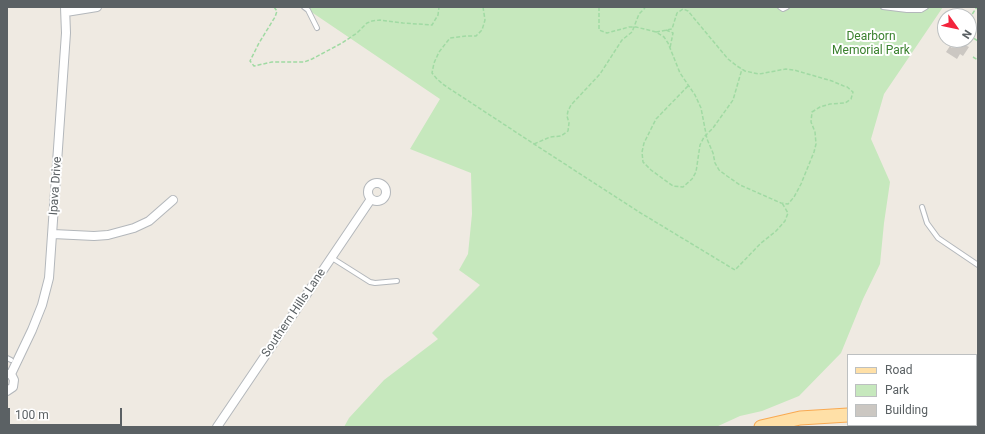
<!DOCTYPE html>
<html>
<head>
<meta charset="utf-8">
<style>
	body { margin:0 }
	#map { position:relative; width:985px; height:434px; overflow:hidden; background:#efeae2; font-family:Roboto,sans-serif }
	canvas { display:block }
	.frame { position:absolute; inset:0; border:8px solid #5b6164; pointer-events:none }
	.legend { position:absolute; left:847px; top:354px; width:130px; height:72px; box-sizing:border-box; background:#fff; border:1px solid #bdc0c1; margin:0; padding:5px 7px; list-style:none; font-size:12px; color:#5b6164 }
	.legend li { display:flex; align-items:center; gap:8px; height:20px }
	.legend b { width:20px; border:1px solid #bdc0c1 }
	.north { position:absolute; left:937px; top:8px; width:40px; height:40px; box-sizing:border-box; background:#fff; border:1px solid #bdc0c1; border-radius:50%; rotate:123deg; font-size:11px; font-weight:700; line-height:16px; text-align:center; color:#5b6164 }
	.north::after { content:''; display:block; margin:auto; width:14px; height:18px; background:#f3243c; clip-path:polygon(50% 0,100% 100%,50% 72%,0 100%) }
	.scale { position:absolute; left:8px; top:408px; width:114px; height:18px; box-sizing:border-box; border:2px solid #5b6164; border-top:0; padding-left:5px; font-size:12px; line-height:14px; white-space:nowrap; color:#5b6164; -webkit-text-stroke:3px #fff; paint-order:stroke }
</style>
</head>
<body>
<div id="map">
<canvas width="985" height="434"></canvas>
<div class="frame"></div>
<ul class="legend">
<li><b style="height:5px;background:#ffe0a7"></b>Road</li>
<li><b style="height:11px;background:#c6e8bd"></b>Park</li>
<li><b style="height:11px;background:#cbc7c2"></b>Building</li>
</ul>
<div class="north">N</div>
<div class="scale">100 m</div>
</div>
<script>
const g = document.querySelector('canvas').getContext('2d');
g.lineJoin = 'round';
function fillPath(path, color) {
  g.fillStyle = color;
  g.fill(path, 'evenodd');
}
function poly(rows) {
  const path = new Path2D();
  for (const r of rows) {
    if (r.length === 3) {
      path.moveTo(r[0] + r[2], r[1]);
      path.arc(r[0], r[1], r[2], 0, 2 * Math.PI);
      continue;
    }
    path.moveTo(r[0], r[1]);
    for (let i = 2; i < r.length; i += 2) path.lineTo(r[i], r[i + 1]);
  }
  return path;
}
function trace(path, color, width, dash) {
  g.strokeStyle = color;
  g.lineWidth = width;
  g.lineCap = dash ? 'butt' : 'round';
  g.setLineDash(dash || []);
  g.stroke(path);
}
function write(font, color, halo, rows, align = 'center') {
  g.font = font + ' Roboto,sans-serif';
  g.lineWidth = 4;
  g.setLineDash([]);
  g.textBaseline = 'middle';
  g.strokeStyle = halo;
  g.fillStyle = color;
  for (const [text, x, y, turn = 0] of rows) {
    g.save();
    g.translate(x, y);
    g.rotate((+turn || 0) * Math.PI / 180);
    g.textAlign = isNaN(turn) ? turn : align;
    if (halo) g.strokeText(text, 0, 0);
    g.fillText(text, 0, 0);
    g.restore();
  }
}
const green = poly([
	[304,7,943,7,884,94,871,139,890,182,884,223,880,264,863,299,841,353,799,396,762,411,740,416,716,427,344,427,349,418,384,380,438,339,432,333,480,285,459,270,468,254,472,214,471,173,410,149,440,99]
]);
const stream = poly([
	[976,393,978,391]
]);
const building = poly([
	[957,40,968,40,965,45,969,47,963,56,960,54,957,59,946,52,950,46,952,48]
]);
const path = poly([
	[274,7,277,11,275,17,259,43,250,61,254,66,272,62,304,62,312,59,342,43,357,33,367,23,372,21,380,20,403,23,432,25,438,15,439,7],
	[483,7,485,20,482,30,476,36,467,36,450,38,439,52,434,63,432,73,437,79,444,85,534,144,639,212,735,270,761,243,776,231,785,221,788,213,782,203],
	[599,7,599,30,607,33,629,27,636,27,656,32,664,37,668,43,680,73,695,95,701,108,707,139,713,153,715,163,719,170,727,176,740,185,781,203,788,204,794,197,801,184,814,152,816,144,815,132,811,122,812,112,820,107,830,104,845,103,851,99,853,92,846,86],
	[969,19,977,7],
	[666,30,673,33,670,48],
	[656,32,672,29,677,13,683,9,688,11,728,59,737,66,745,71,759,74,786,69,794,70,832,81,846,87],
	[969,35,978,41],
	[951,45,954,40],
	[973,57,978,60],
	[688,86,656,119,644,143,642,152,643,162,651,170,673,186,683,187,692,179,696,172,700,145,704,137,713,128,733,100,742,69],
	[534,144,550,137,561,136,568,131,569,123,567,116,568,111,571,105,600,74,622,40,632,32,639,14,645,8]
]);
const lane = poly([
	[304,7,308,10,317,28],
	[780,7,783,9,787,7],
	[883,7,907,10,921,10,926,7],
	[922,207,927,223,938,238,978,265],
	[332,258,370,282,375,283,397,281],
	[7,358,11,360]
]);
const street = poly([
	[66,12,97,7],
	[377,192,9],
	[53,234,94,236,108,235,134,228,149,221,173,200],
	[976,363,978,360],
	[7,374,11,374,14,380,13,387,7,391],
	[11,374,32,330,42,305,49,278,66,33,65,7],
	[217,427,371,199]
]);
const primary = poly([
	[929,425,937,427],
	[761,427,800,418,848,415]
]);
const parkNames = [
	["Dearborn",871,37],
	["Memorial Park",871,51]
];
const streetNames = [
	["Ipava Drive",56,186,-86],
	["Southern Hills Lane",294,313,-56]
];
fillPath(green, '#c6e8bd');
trace(stream, '#a2e9ff', 2.5);
fillPath(building, '#cbc7c2');
trace(lane, '#b3b7bb', 6);
trace(street, '#b3b7bb', 10);
trace(primary, '#f9a951', 15);
trace(path, '#a0daa3', 1.5, [4, 2]);
trace(lane, '#fff', 4);
trace(street, '#fff', 8);
trace(primary, '#ffe0a7', 13);
write('12px', '#3a812e', '#fff', parkNames);
write('12px', '#5b6164', '#fff', streetNames);
</script>
</body>
</html>
